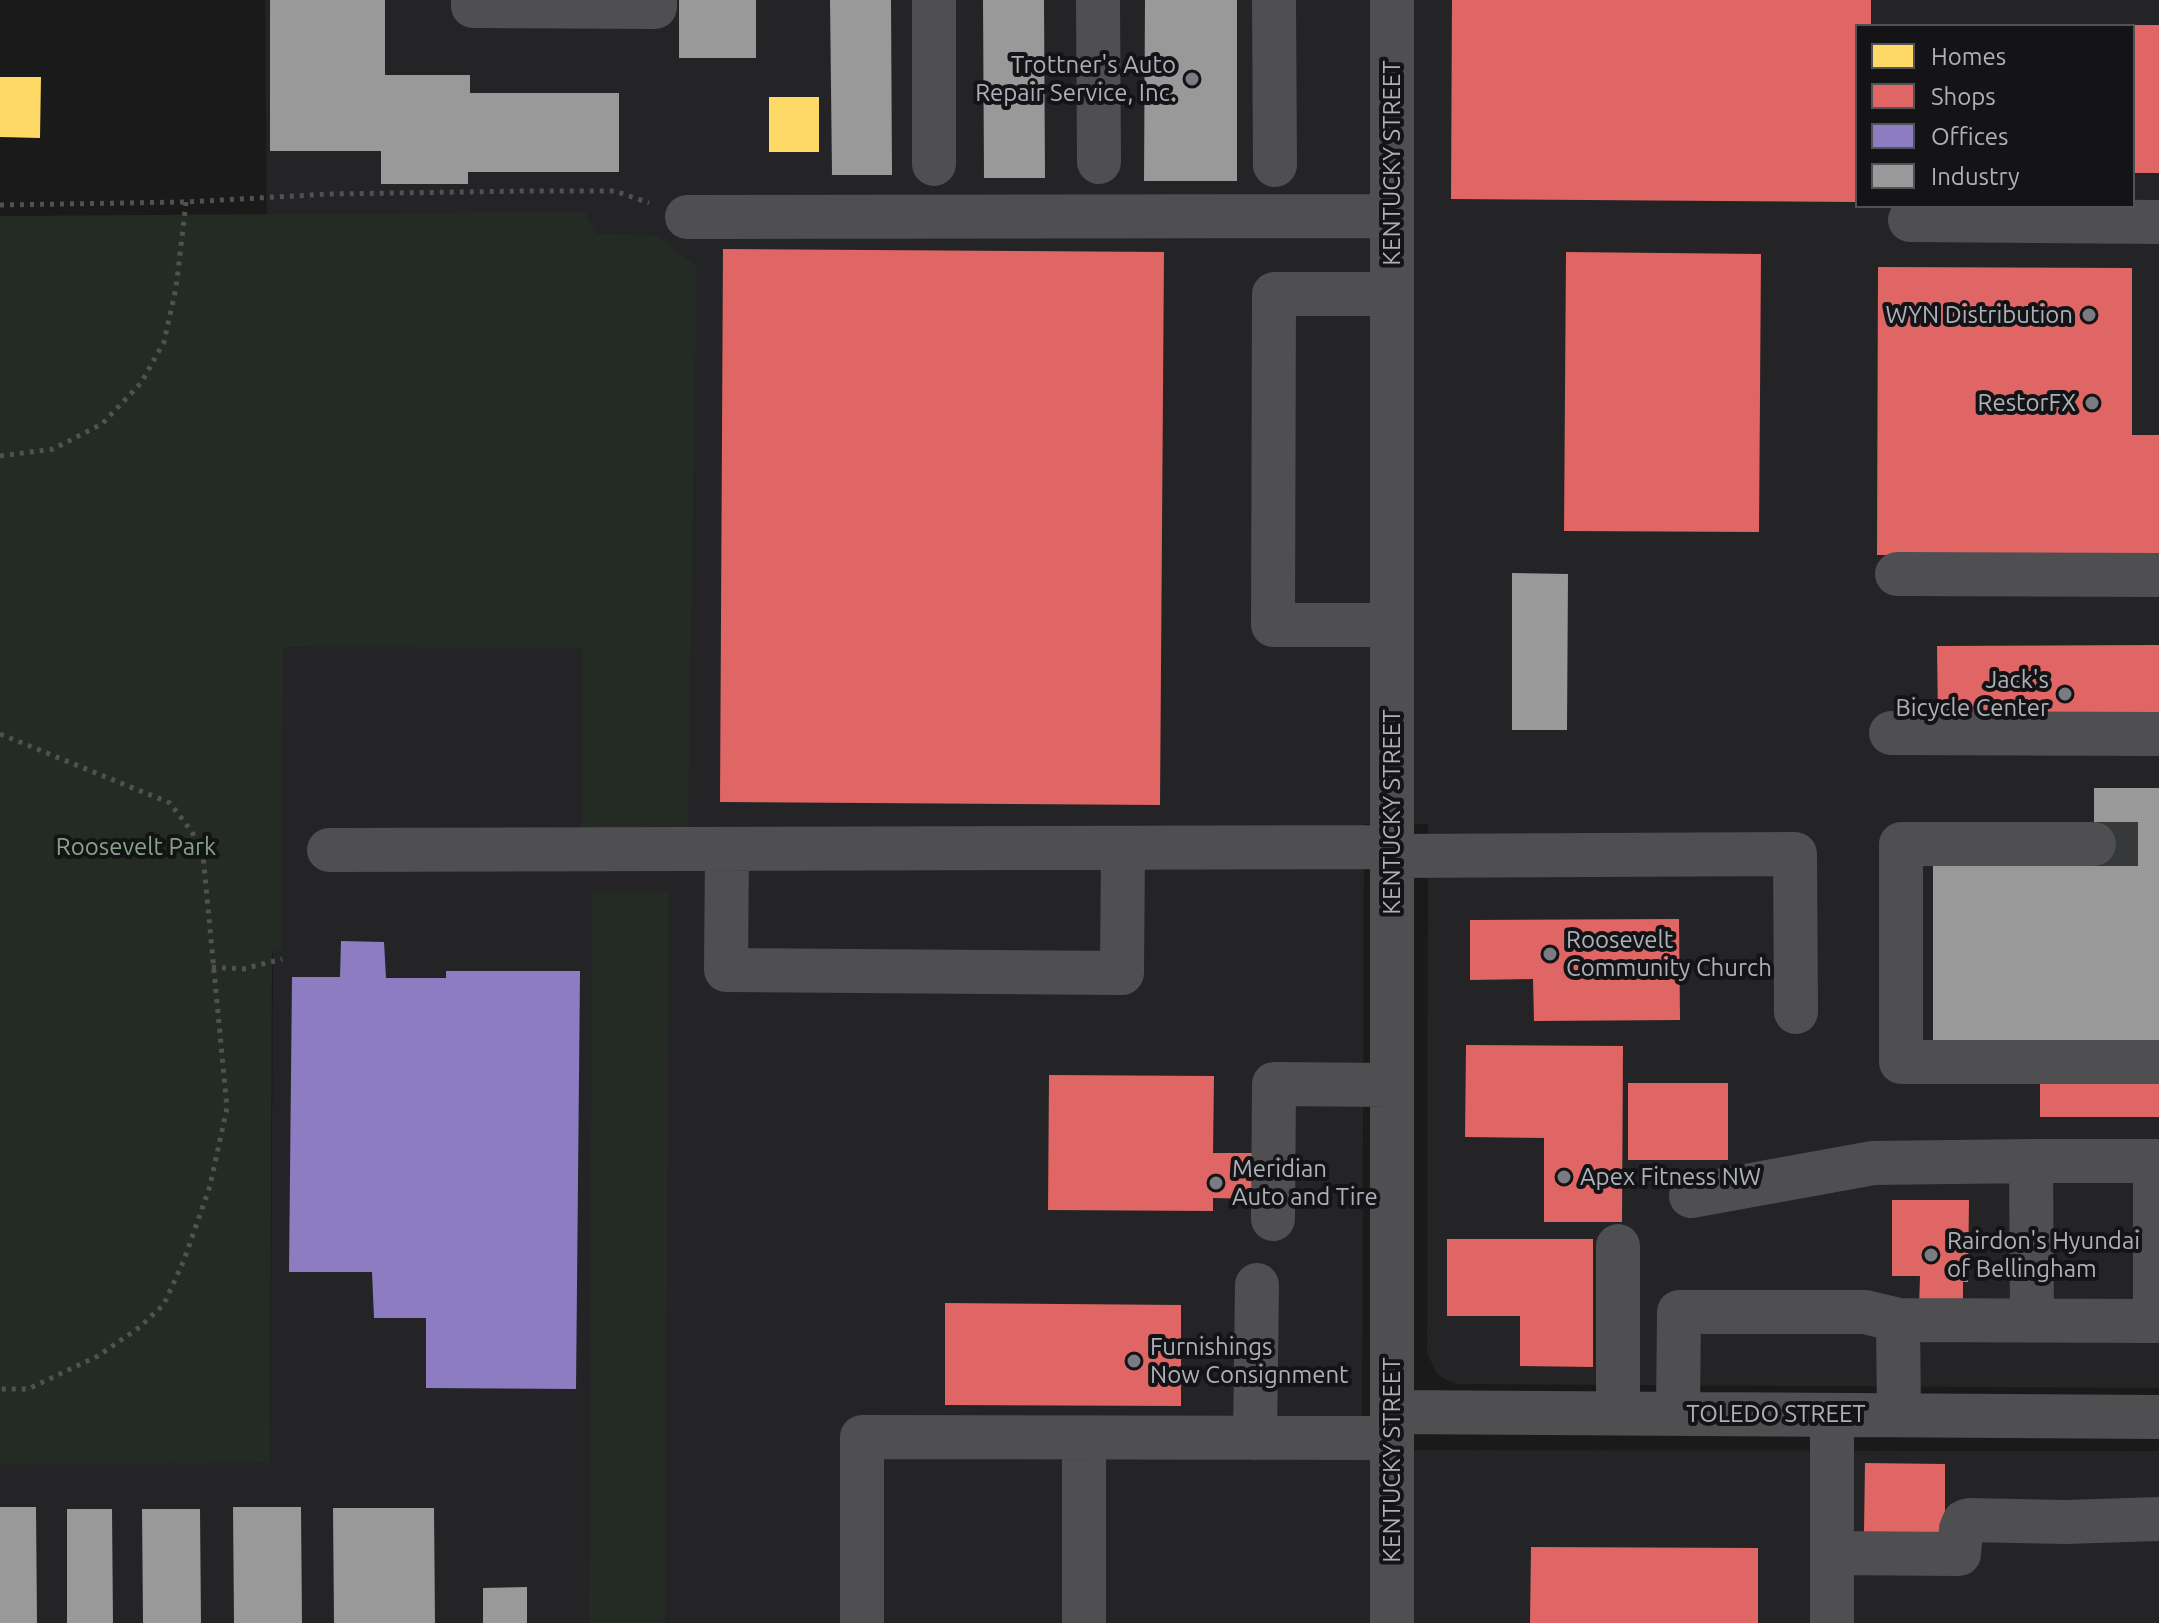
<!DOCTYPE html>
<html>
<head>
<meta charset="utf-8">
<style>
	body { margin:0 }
	#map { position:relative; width:2159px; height:1623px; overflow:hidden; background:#1a1a1a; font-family:Ubuntu,sans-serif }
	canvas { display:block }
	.legend { position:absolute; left:1855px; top:24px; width:280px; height:184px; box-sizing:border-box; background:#141416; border:2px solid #515257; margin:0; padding:10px 14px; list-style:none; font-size:24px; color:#adb0b9 }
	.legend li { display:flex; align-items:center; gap:16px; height:40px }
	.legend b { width:40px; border:2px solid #515257 }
</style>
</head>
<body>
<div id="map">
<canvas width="2159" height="1623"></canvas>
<ul class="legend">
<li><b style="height:22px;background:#ffd966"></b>Homes</li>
<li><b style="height:22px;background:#e06666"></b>Shops</li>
<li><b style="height:22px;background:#8e7cc3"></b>Offices</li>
<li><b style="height:22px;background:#999"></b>Industry</li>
</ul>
</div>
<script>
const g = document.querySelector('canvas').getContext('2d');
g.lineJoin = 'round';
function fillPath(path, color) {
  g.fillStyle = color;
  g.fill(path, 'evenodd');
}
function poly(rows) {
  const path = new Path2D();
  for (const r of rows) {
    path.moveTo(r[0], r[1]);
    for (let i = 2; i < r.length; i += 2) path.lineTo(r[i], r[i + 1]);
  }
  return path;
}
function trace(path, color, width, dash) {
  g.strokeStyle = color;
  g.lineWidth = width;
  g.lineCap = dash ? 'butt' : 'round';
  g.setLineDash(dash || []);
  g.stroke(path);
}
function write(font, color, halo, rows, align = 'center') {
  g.font = font + ' Ubuntu,sans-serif';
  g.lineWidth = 8;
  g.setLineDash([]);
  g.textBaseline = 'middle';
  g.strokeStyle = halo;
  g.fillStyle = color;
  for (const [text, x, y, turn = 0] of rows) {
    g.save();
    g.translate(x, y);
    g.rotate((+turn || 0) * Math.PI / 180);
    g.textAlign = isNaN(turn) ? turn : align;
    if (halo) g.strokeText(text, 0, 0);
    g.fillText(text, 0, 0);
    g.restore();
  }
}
const built = poly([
	[265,0,2159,0,2159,1388,1458,1384,1446,1380,1437,1374,1427,1353,1428,824,1364,824,1362,1450,2159,1451,2159,1623,0,1623,0,1465,270,1462,273,973],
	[1857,26,2133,26,2133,206,1857,206]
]);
const green = poly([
	[585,212,596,234,655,235,697,266,688,830,582,830,582,648,283,647,282,949,272,953,270,1463,0,1465,0,216],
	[592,891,669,891,665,1623,589,1623]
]);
const homes = poly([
	[0,77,41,77,40,138,0,137],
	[769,97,819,97,819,152,769,152]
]);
const shops = poly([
	[1452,0,1871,0,1871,26,1857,26,1857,202,1451,199],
	[2159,25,2159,173,2133,173,2133,25],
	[723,249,1164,252,1160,805,720,802],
	[1566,252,1761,254,1759,532,1564,531],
	[1878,267,2132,268,2132,435,2159,435,2159,555,1877,555],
	[2159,645,2159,719,1938,721,1937,646],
	[1679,919,1680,1020,1534,1021,1533,979,1470,980,1470,920],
	[1466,1045,1623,1046,1622,1222,1544,1222,1544,1138,1465,1137],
	[2040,1073,2159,1073,2159,1117,2040,1117],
	[1049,1075,1214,1076,1213,1153,1255,1153,1255,1199,1213,1198,1213,1211,1048,1210],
	[1628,1083,1728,1083,1728,1160,1628,1160],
	[1892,1200,1969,1200,1968,1282,1963,1282,1963,1309,1919,1309,1920,1276,1892,1276],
	[1447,1239,1593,1239,1593,1367,1520,1366,1520,1316,1447,1316],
	[945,1303,1181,1305,1181,1406,945,1405],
	[1865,1463,1945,1464,1945,1533,1864,1532],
	[1531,1547,1758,1548,1758,1623,1530,1623]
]);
const offices = poly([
	[341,941,384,942,386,978,446,978,446,971,580,971,576,1389,426,1388,426,1318,374,1318,372,1272,289,1272,292,977,340,977]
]);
const industry = poly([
	[270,0,385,0,385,75,470,75,470,93,619,93,619,172,468,172,468,184,381,184,381,151,270,151],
	[679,0,756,0,756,58,679,58],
	[830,0,891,0,892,175,832,175],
	[983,0,1044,0,1045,178,984,178],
	[1145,0,1237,0,1237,181,1144,181],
	[1512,573,1568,574,1567,730,1512,730],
	[2094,788,2159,788,2159,1040,1933,1040,1933,864,2094,864],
	[0,1507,36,1507,37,1623,0,1623],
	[233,1507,301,1507,302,1623,234,1623],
	[333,1508,434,1508,435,1623,334,1623],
	[67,1509,112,1509,113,1623,67,1623],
	[142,1509,200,1509,201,1623,143,1623],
	[527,1587,527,1623,483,1623,483,1588]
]);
const minorTunnel = poly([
	[2094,844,2159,844]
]);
const path = poly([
	[0,205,186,202,329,194,528,191,615,191,649,203],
	[0,456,53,449,102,424,141,383,164,342,176,288,186,202],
	[0,734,170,803,192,832,203,855,227,1108,210,1186,184,1260,164,1304,140,1327,98,1356,28,1389,0,1389],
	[212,967,243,969,282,959]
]);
const minor = poly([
	[473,0,473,6,655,7,655,0],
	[934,0,934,164],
	[1098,0,1099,162],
	[1274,0,1275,165],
	[1392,0,1392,1623],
	[687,217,1392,216],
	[1910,220,2159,222],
	[1392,294,1274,294,1273,625,1392,625],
	[1897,574,2159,575],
	[1891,733,2159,734],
	[2094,844,1901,844,1901,1062,2159,1062],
	[727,849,726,970,1122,973,1123,848],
	[329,850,1392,847],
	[1392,856,1795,854,1796,1012],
	[1691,1196,1873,1163,2031,1161],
	[1273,1219,1274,1084,1392,1085],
	[1618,1246,1618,1413],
	[1898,1320,1899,1415],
	[2032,1320,2031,1161,2155,1161],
	[1392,1412,2159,1417],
	[1678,1414,1679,1312,1865,1312,1898,1320,2155,1321,2155,1161,2159,1161],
	[1084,1438,1084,1623],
	[1255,1438,1257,1285],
	[1832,1553,1959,1554,1961,1529,1964,1522,1969,1520,2066,1522,2159,1519],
	[862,1623,862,1437,1392,1438],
	[1832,1623,1832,1415]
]);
const markers = [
	[1192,79,8,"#7a7c81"],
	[2089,315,8,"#7a7c81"],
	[2092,403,8,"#7a7c81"],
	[2065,694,8,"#7a7c81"],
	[1550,954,8,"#7a7c81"],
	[1564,1177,8,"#7a7c81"],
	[1216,1183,8,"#7a7c81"],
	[1931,1255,8,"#7a7c81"],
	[1134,1361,8,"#7a7c81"]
];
const poiNames = [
	["Trottner's Auto",1176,65,"right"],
	["Repair Service, Inc.",1176,93,"right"],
	["WYN Distribution",2073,315,"right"],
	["RestorFX",2076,403,"right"],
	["Jack's",2049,680,"right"],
	["Bicycle Center",2049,708,"right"],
	["Roosevelt",1566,940],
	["Community Church",1566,968],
	["Meridian",1232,1169],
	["Auto and Tire",1232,1197],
	["Apex Fitness NW",1580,1177],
	["Rairdon's Hyundai",1947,1241],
	["of Bellingham",1947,1269],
	["Furnishings",1150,1347],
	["Now Consignment",1150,1375]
];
const streetNames = [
	["KENTUCKY STREET",1392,163,-90],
	["KENTUCKY STREET",1392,812,-90],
	["TOLEDO STREET",1776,1414],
	["KENTUCKY STREET",1392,1460,-90]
];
const parkNames = [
	["Roosevelt Park",136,847]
];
fillPath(built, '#242426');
fillPath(green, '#242a24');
fillPath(homes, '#ffd966');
fillPath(shops, '#e06666');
fillPath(offices, '#8e7cc3');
fillPath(industry, '#999');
trace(minorTunnel, '#37383a', 44, [44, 22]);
trace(path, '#505153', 5, [4, 6]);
trace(minor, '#4f4f52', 44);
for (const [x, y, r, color] of markers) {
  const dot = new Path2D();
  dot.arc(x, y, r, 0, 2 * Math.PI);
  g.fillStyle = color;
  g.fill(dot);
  trace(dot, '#141416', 3);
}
write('24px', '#adb0b9', '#141416', poiNames, 'left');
write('24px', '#adb0b9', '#141416', streetNames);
write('24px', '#86a288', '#141416', parkNames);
</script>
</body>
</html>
